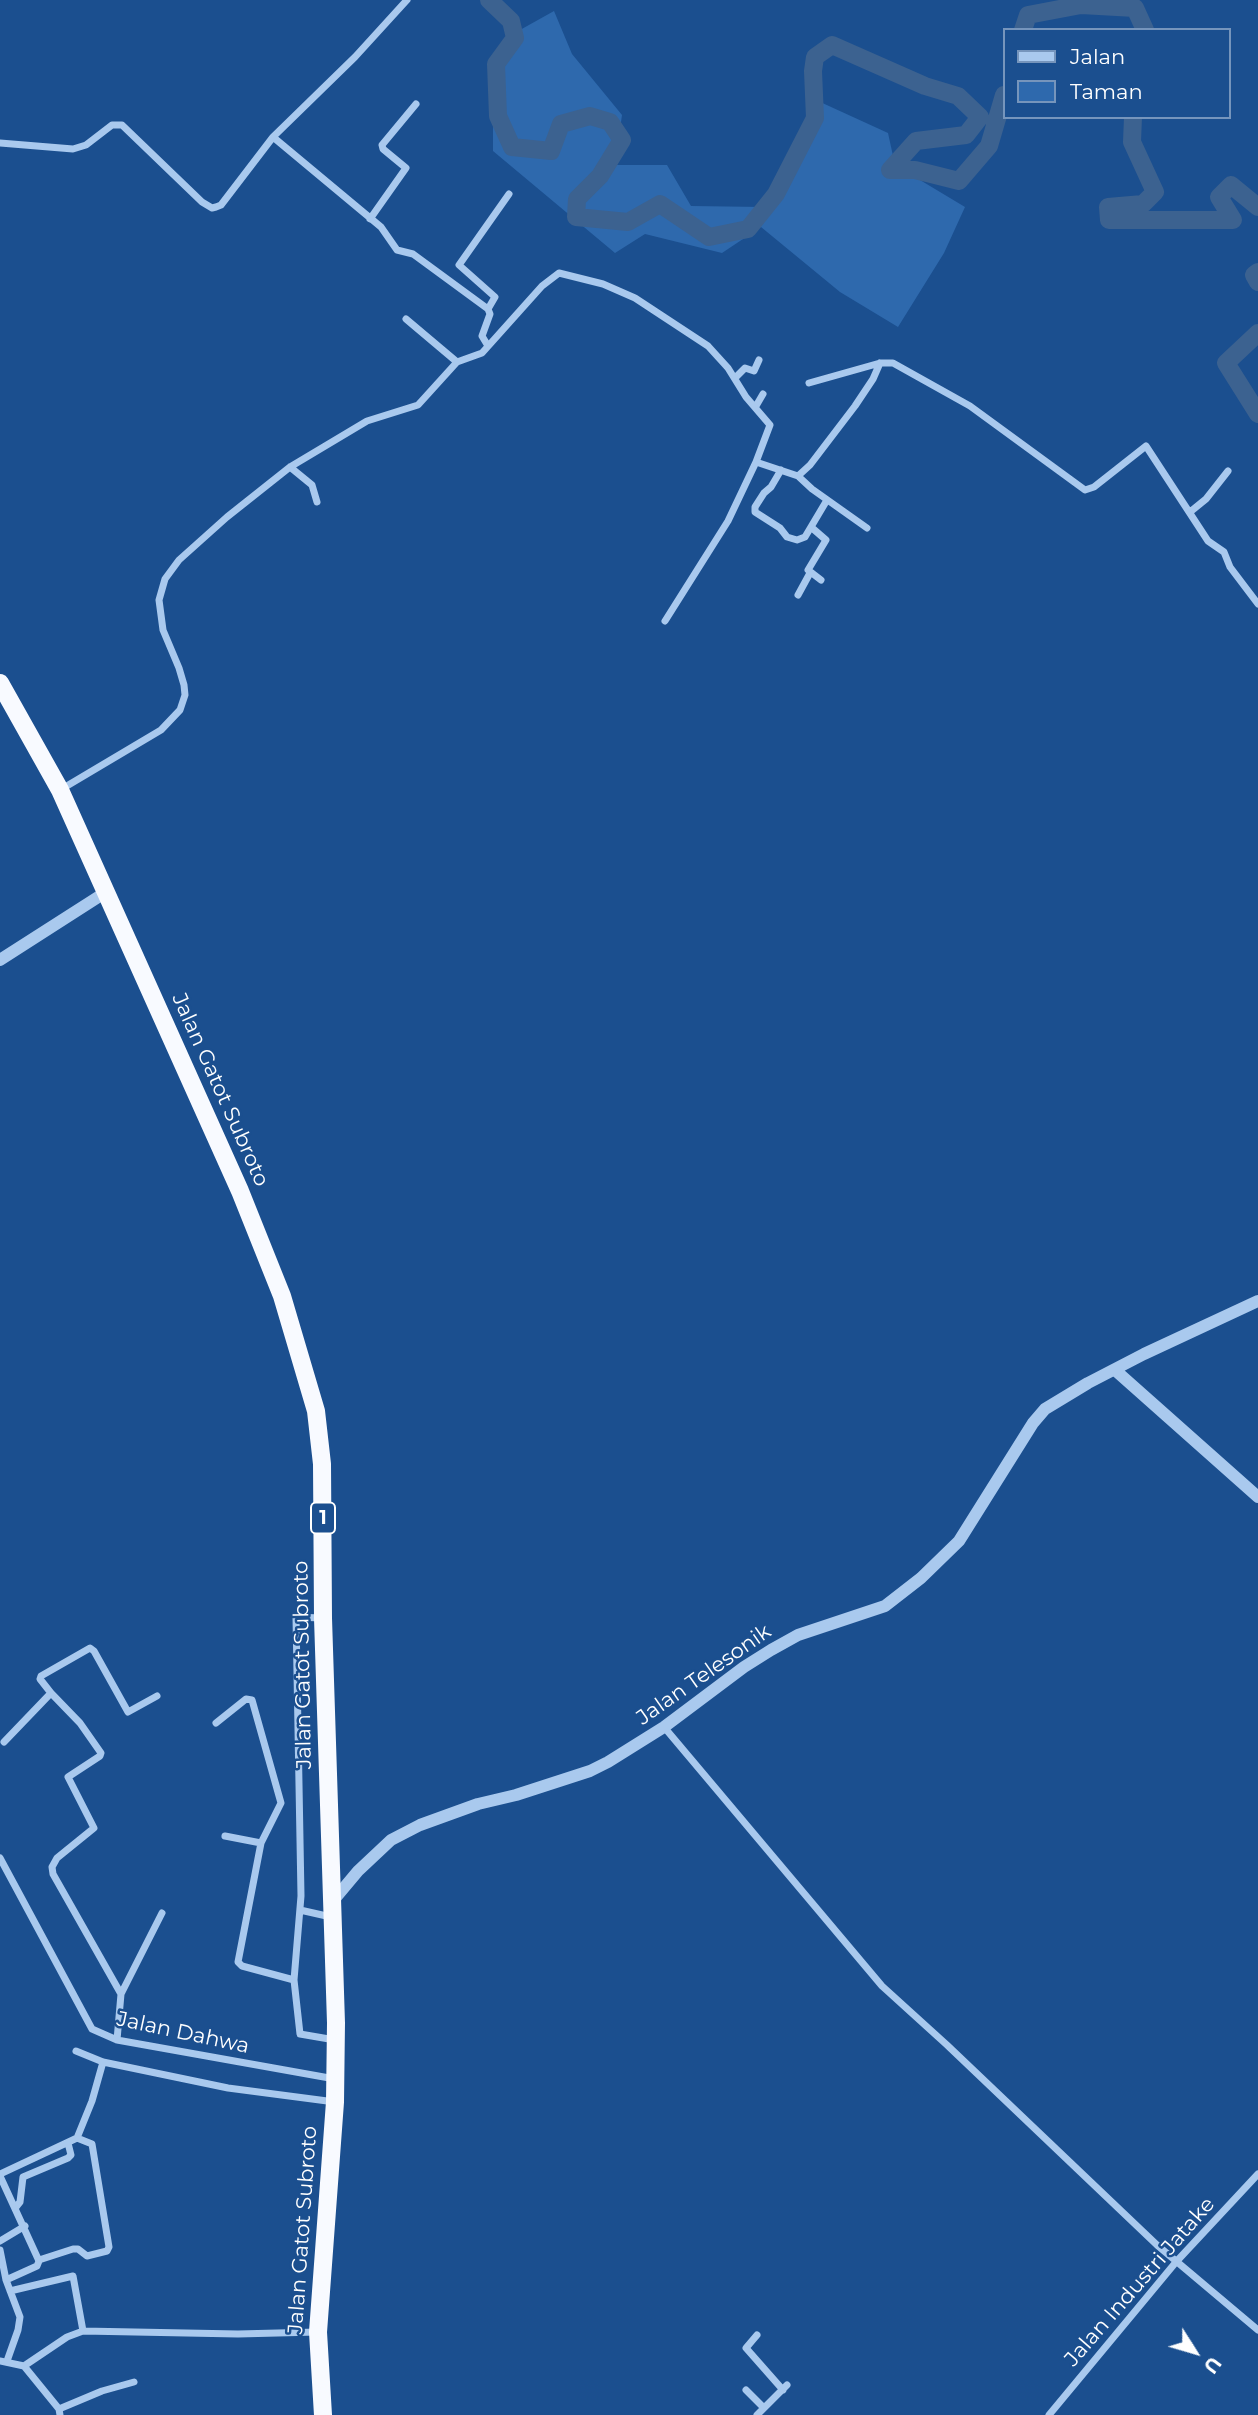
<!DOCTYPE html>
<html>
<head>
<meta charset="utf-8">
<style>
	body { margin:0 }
	#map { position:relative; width:1258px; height:2415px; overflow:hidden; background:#1b4f8f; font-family:Montserrat,sans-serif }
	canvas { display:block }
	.legend { position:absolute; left:1003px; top:28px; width:228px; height:91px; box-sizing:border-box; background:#1b4f8f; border:2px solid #7695bc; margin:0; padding:9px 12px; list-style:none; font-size:21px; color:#fff }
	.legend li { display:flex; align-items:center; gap:14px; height:35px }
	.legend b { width:35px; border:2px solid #7695bc }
	.north { position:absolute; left:1160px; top:2317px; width:70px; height:70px; -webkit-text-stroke:5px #1b4f8f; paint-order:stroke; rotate:127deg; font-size:19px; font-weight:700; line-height:28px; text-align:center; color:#fff }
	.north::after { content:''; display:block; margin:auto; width:24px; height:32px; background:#fff; clip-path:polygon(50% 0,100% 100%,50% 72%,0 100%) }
</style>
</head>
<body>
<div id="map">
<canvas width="1258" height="2415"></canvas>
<ul class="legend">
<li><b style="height:9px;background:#a9c9ee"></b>Jalan</li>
<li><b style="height:19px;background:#2e69ad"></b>Taman</li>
</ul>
<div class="north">U</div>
</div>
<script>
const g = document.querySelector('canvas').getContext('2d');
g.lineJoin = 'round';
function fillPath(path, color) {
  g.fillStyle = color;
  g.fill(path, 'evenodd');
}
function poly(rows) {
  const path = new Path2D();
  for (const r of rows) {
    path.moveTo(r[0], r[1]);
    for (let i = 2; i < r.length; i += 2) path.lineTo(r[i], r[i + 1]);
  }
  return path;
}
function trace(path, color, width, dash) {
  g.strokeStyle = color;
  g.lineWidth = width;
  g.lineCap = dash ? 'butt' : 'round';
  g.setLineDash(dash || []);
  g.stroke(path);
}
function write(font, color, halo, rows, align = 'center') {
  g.font = font + ' Montserrat,sans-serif';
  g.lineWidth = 5;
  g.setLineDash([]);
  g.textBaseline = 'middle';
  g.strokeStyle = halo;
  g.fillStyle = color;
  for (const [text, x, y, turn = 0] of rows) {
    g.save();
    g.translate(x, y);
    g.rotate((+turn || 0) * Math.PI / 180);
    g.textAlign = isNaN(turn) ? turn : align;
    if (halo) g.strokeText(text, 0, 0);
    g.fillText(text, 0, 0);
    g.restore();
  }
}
const green = poly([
	[554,11,572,54,622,115,615,165,667,165,691,206,763,207,818,101,888,133,895,165,965,207,944,253,898,327,840,292,761,227,722,253,645,234,615,253,493,151,493,57,511,35]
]);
const river = poly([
	[489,0,511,21,515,38,496,64,498,116,512,147,551,151,561,124,590,116,610,122,622,140,600,176,577,199,576,217,628,222,660,204,709,237,748,229,776,194,815,118,813,71,815,57,832,45,925,86,958,96,980,117,966,135,916,141,890,170,915,170,959,181,989,146,1004,95],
	[1023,30,1028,15,1081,5,1135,8,1145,30],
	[1133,117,1132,142,1155,192,1143,204,1108,207,1109,220,1233,220,1219,197,1231,185,1258,207],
	[1258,272,1254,275,1258,282],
	[1258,333,1226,363,1258,414]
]);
const minor = poly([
	[273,137,381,227,397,250,413,254,488,309,490,314,482,336,488,346],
	[0,143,73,149,86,145,112,125,122,125,202,202,212,208,216,207,221,205,273,137,355,57,407,0],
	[370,219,406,168,383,149,382,145,416,104],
	[488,309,495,297,459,265,509,194],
	[406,319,457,362],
	[735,378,745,368,754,371,759,360],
	[809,383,880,363,893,363,970,406,1085,490,1094,487,1146,446,1208,541,1224,552,1230,567,1258,604],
	[756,406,763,394],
	[756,462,798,476,810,465,855,406,873,379,880,363],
	[290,467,312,485,317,502],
	[781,470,771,487,764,493,755,507,755,512,780,528,787,537,797,540,805,537,827,500],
	[798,476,812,489,867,528],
	[1190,512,1206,499,1228,471],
	[811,527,826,540,808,570,821,580],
	[798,595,810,573],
	[60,790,161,730,180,710,185,695,184,685,179,668,163,630,159,600,165,579,179,560,227,517,290,467,367,421,418,405,457,362,482,353,542,286,559,273,603,284,635,298,708,346,728,368,746,397,770,425,756,462,728,521,665,621],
	[321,1618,296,1617,301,1896,294,1980,300,2034,335,2040],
	[51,1693,40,1679,41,1676,90,1648,94,1651,128,1712,157,1696],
	[216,1723,246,1699,252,1700,281,1803,261,1843,238,1962,242,1966,294,1980],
	[664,1727,882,1986,947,2045,1157,2245,1258,2330],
	[4,1742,51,1693,80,1723,101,1753,100,1756,68,1777,94,1828,57,1858,52,1867,53,1874,121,1994],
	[225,1836,261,1843],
	[0,1858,92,2029,117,2040,335,2079],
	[300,1910,331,1917],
	[117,2040,121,1994,162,1913],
	[76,2051,103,2062,228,2088,335,2102],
	[77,2138,92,2101,103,2062],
	[0,2174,77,2138,92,2144,109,2247,107,2251,87,2256,78,2249,73,2249,39,2260],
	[0,2176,39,2261,37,2266,6,2280],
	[16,2207,20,2202,23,2177,68,2158,71,2155,68,2143],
	[0,2241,25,2226],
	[0,2250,6,2280,20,2317,18,2330,7,2361],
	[10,2291,73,2276,83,2331],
	[757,2335,746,2348,783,2390],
	[0,2361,24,2366,67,2337,83,2331,238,2334,317,2332],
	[24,2366,59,2409,60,2415],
	[746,2390,764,2408],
	[59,2409,102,2391,134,2382],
	[757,2415,787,2385],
	[1049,2415,1176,2262,1258,2174]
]);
const tertiary = poly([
	[0,960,106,892],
	[1115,1370,1258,1497],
	[332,1902,358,1871,391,1840,420,1825,478,1804,516,1795,590,1771,608,1762,664,1727,744,1667,771,1650,798,1635,885,1606,921,1578,959,1541,1033,1423,1045,1409,1088,1383,1144,1354,1258,1301]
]);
const trunk = poly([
	[0,683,60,790,240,1191,282,1296,316,1411,322,1464,323,1618,336,2023,335,2102,318,2332,323,2415]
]);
const shields = [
	[323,1518,24]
];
const shieldNames = [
	["1",323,1518]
];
const streetNames = [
	["Jalan Gatot Subroto",220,1090,66],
	["Jalan Gatot Subroto",303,1665,-91],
	["Jalan Telesonik",704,1675,-35],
	["Jalan Dahwa",183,2033,12],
	["Jalan Gatot Subroto",303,2230,-86],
	["Jalan Industri Jatake",1140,2282,-49]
];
fillPath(green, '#2e69ad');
trace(river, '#3c6290', 18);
trace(minor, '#a9c9ee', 7);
trace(tertiary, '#a9c9ee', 12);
trace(trunk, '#f8faff', 18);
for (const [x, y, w] of shields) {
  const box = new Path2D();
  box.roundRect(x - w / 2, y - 15.5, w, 31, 5);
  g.fillStyle = '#1b4f8f';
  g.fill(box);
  trace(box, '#fff', 2);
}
write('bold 19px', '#fff', null, shieldNames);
write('21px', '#fff', '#1b4f8f', streetNames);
</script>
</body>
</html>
